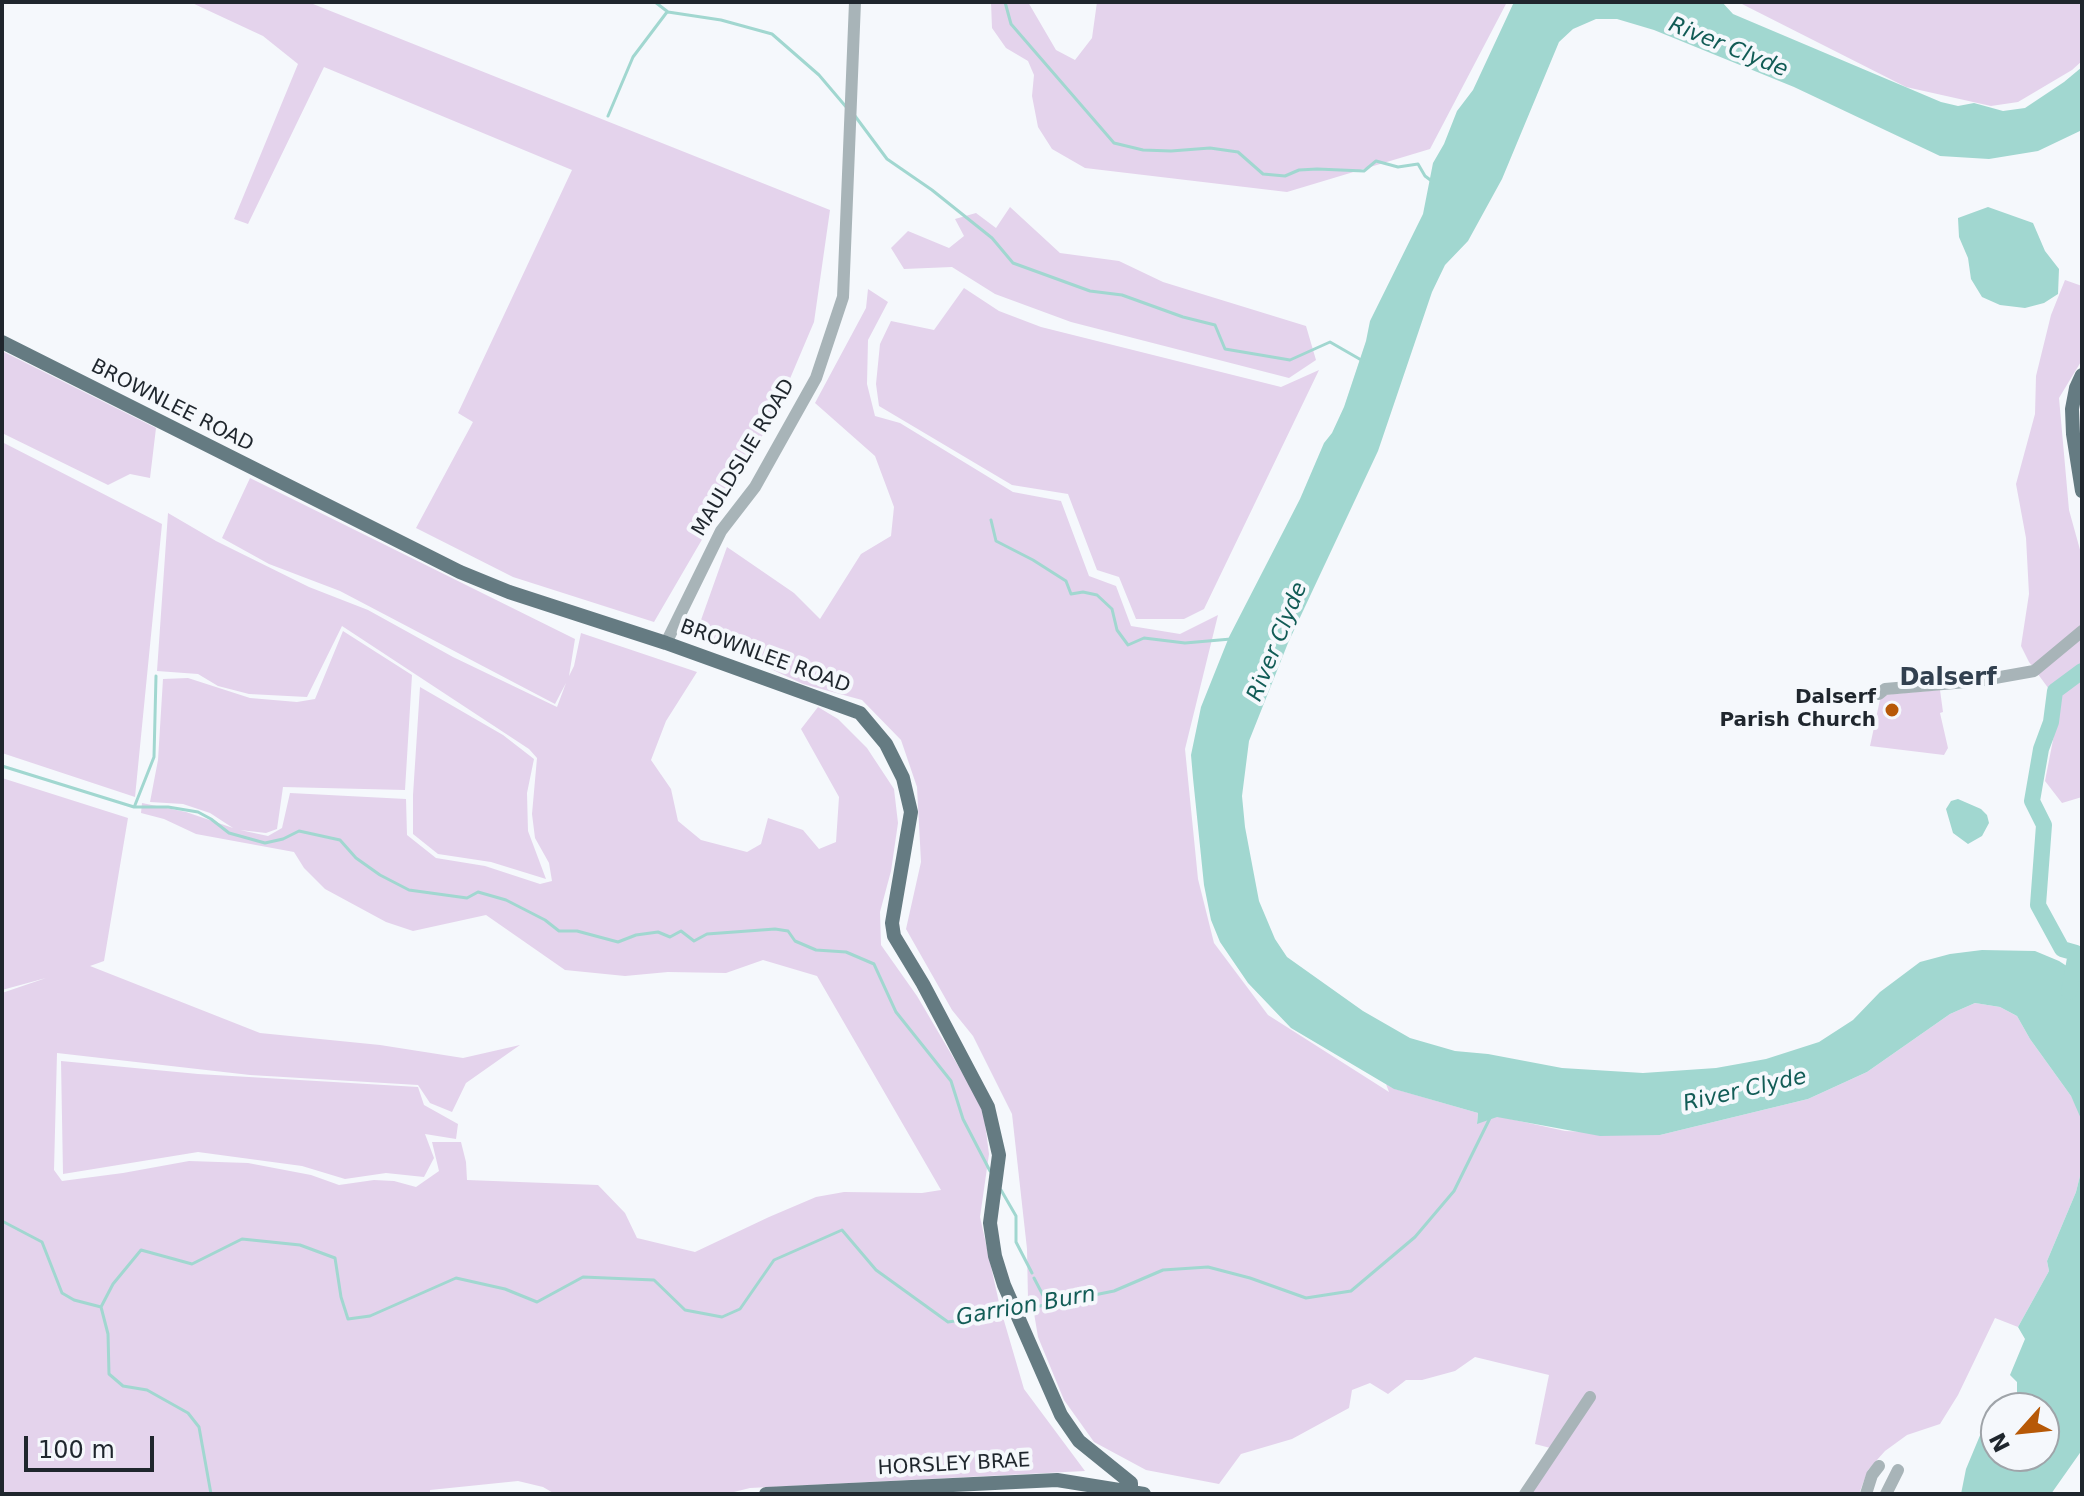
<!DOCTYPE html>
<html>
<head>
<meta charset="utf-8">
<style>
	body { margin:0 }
	#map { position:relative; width:2084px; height:1496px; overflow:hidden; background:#f5f8fc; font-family:"DejaVu Sans",sans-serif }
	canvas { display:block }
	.frame { position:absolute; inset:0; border:4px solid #1f262d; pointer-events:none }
	.north { position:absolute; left:1980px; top:1392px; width:80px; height:80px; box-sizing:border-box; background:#f5f8fc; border:2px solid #9fa4a9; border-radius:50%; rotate:243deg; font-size:22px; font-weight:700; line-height:32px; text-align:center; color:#1f262d }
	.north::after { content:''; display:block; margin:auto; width:28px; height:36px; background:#b75907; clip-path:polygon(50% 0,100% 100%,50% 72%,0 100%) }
	.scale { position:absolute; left:24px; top:1436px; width:130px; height:36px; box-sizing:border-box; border:4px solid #1f262d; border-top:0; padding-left:10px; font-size:24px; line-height:28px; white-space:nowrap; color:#1f262d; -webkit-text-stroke:6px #f5f8fc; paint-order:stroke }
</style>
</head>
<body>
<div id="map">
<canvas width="2084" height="1496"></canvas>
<div class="frame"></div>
<div class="north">N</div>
<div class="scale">100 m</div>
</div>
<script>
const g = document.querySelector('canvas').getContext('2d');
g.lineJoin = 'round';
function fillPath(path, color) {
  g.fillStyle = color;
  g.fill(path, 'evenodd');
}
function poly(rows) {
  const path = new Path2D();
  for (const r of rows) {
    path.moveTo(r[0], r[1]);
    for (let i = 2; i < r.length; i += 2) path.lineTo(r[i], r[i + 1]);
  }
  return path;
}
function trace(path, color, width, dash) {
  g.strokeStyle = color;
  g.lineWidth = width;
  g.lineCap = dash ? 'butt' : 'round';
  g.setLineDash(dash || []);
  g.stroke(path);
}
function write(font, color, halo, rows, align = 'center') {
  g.font = font + ' "DejaVu Sans",sans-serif';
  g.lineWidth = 8;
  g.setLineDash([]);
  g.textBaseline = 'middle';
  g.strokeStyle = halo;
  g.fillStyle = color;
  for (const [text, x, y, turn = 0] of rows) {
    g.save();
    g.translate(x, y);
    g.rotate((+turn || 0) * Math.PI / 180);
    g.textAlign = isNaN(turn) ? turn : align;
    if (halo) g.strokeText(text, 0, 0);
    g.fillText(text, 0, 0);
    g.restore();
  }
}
const green = poly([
	[190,2,308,2,830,210,814,322,775,414,654,622,513,577,416,528,473,422,458,413,572,170,324,67,248,224,234,219,298,64,263,36],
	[991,2,1028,2,1056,50,1075,60,1092,38,1097,2,1507,2,1430,149,1287,192,1085,168,1052,149,1038,127,1032,96,1034,75,1028,61,1006,48,992,28],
	[1738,2,2082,2,2082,61,2072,70,2018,102,1991,106,1906,87],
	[1010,207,1060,253,1119,261,1163,282,1306,326,1316,360,1289,378,1071,322,995,294,952,267,904,269,891,248,908,231,949,248,964,236,955,219,976,213,996,228],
	[2065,280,2082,286,2082,360,2059,398,2069,510,2082,557,2082,797,2062,803,2045,781,2060,704,2029,662,2021,646,2029,594,2026,538,2016,484,2035,414,2036,376,2051,315],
	[964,288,999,311,1041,327,1281,387,1319,370,1204,609,1184,619,1136,619,1119,577,1097,570,1068,494,1012,485,879,406,876,384,880,344,891,321,934,330],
	[868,289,888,302,868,340,867,384,875,416,900,423,1013,492,1061,501,1089,576,1116,586,1131,626,1180,634,1218,615,1185,749,1198,879,1214,943,1268,1015,1389,1092,1386,1084,1395,1089,1478,1113,1477,1123,1497,1116,1565,1131,1660,1135,1808,1099,1867,1072,1950,1014,1975,1003,2000,1007,2017,1016,2030,1039,2071,1096,2081,1115,2082,1168,2076,1192,2047,1261,2049,1271,2018,1327,1995,1318,1958,1395,1940,1424,1907,1435,1885,1451,1868,1470,1859,1494,1530,1494,1558,1450,1535,1444,1549,1375,1475,1357,1455,1371,1422,1380,1406,1380,1388,1394,1370,1383,1352,1390,1349,1408,1292,1439,1241,1454,1219,1484,1146,1470,1094,1442,1064,1400,1038,1337,1034,1313,1028,1300,1027,1249,1012,1114,973,1036,952,1010,906,929,921,862,917,787,901,740,862,700,803,684,696,634,727,547,794,593,820,619,861,554,891,536,894,507,875,456,815,403,866,308],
	[2,351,156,428,150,478,130,474,108,485,2,433],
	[2,442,162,524,135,797,2,753],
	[250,478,575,639,569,676,574,666,581,633,697,672,666,721,651,760,671,789,678,821,701,840,747,852,761,844,768,818,803,830,819,849,836,842,839,797,801,729,818,707,838,719,867,748,894,789,898,823,891,871,880,912,881,945,917,996,983,1108,989,1154,980,1217,1000,1307,1024,1389,1085,1471,750,1488,726,1494,555,1494,543,1487,518,1481,430,1490,430,1494,2,1494,2,993,46,978,2,990,2,778,128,818,104,961,90,966,260,1033,380,1045,463,1058,520,1045,466,1083,452,1112,430,1103,418,1085,250,1075,57,1053,54,1170,62,1181,123,1173,189,1161,248,1163,311,1175,339,1185,374,1180,394,1181,416,1187,439,1171,432,1142,461,1142,466,1162,467,1180,598,1185,625,1213,637,1238,695,1252,769,1217,816,1197,844,1192,922,1193,941,1190,817,976,763,960,726,973,668,972,625,976,565,970,486,915,413,931,386,922,325,889,304,868,294,852,196,834,164,819,141,813,142,803,186,812,233,828,210,813,183,804,150,802,158,760,163,679,188,678,250,698,297,702,315,699,343,631,412,675,405,790,283,787,277,829,266,833,240,830,268,836,282,828,290,793,406,799,407,835,436,858,485,866,540,884,552,881,549,863,535,838,532,814,537,758,529,749,342,626,307,697,249,694,218,686,198,674,157,671,168,513,216,541,309,587,368,610,453,657,557,707,566,683,555,704,340,591,269,564,222,538],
	[420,687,503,735,534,759,527,793,528,831,546,879,491,862,438,854,413,834,413,795],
	[1940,690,1943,712,1940,713,1948,748,1944,755,1870,746,1881,695],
	[61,1061,198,1074,418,1087,424,1105,458,1124,456,1139,425,1134,434,1158,424,1177,386,1173,345,1179,302,1166,198,1152,63,1174]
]);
const water = poly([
	[1514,2,1722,2,1733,14,1941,102,1958,106,1974,103,2003,111,2025,108,2064,82,2082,67,2082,130,2038,151,1989,159,1940,156,1794,87,1654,30,1617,19,1596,19,1573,29,1559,42,1502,179,1468,241,1445,265,1432,292,1378,451,1288,643,1249,741,1242,796,1245,827,1259,901,1275,939,1287,957,1363,1011,1410,1038,1455,1051,1488,1054,1562,1068,1643,1073,1716,1068,1766,1059,1819,1042,1853,1020,1880,992,1920,962,1950,954,1982,950,2035,951,2059,961,2082,976,2082,1121,2071,1096,2030,1039,2017,1016,2000,1007,1975,1003,1950,1014,1867,1072,1808,1099,1660,1135,1600,1136,1497,1117,1477,1124,1478,1113,1394,1089,1291,1028,1248,983,1220,942,1211,920,1204,885,1193,778,1191,755,1201,707,1229,637,1300,499,1324,443,1332,433,1344,407,1366,341,1370,321,1423,214,1433,163,1444,144,1457,111,1473,90],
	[1988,207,2033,223,2045,251,2059,269,2058,294,2044,303,2025,308,2000,305,1982,297,1971,279,1968,258,1959,237,1958,218],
	[1958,799,1981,809,1987,815,1989,823,1982,836,1968,844,1953,833,1946,809,1951,801],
	[2082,1168,2082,1450,2051,1494,1961,1494,1966,1469,1981,1433,1996,1421,1996,1456,2044,1456,2044,1408,2012,1408,2017,1401,2017,1382,2010,1375,2025,1339,2018,1327,2049,1271,2047,1261,2076,1192]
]);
const stream = poly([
	[655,2,668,12,721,20,772,34,819,75,847,108],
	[1005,2,1011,24,1114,143,1143,150,1171,151,1210,148,1238,152,1263,174,1285,176,1299,170,1317,169,1364,171,1376,161,1398,167,1418,164,1425,176,1433,182],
	[608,116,633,57,667,12],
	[855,116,887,159,932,190,992,238,1013,263,1090,291,1122,295,1183,317,1215,325,1225,349,1290,360,1330,342,1363,361],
	[991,520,996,541,1033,560,1066,581,1071,594,1083,592,1097,595,1112,609,1117,630,1128,645,1144,638,1185,643,1231,639],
	[2,766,134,807,168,807,198,812,211,819,229,833,265,843,283,839,299,831,340,840,356,858,380,875,409,890,467,898,478,892,506,900,545,920,559,931,577,931,618,942,636,935,658,932,670,937,681,931,694,941,707,934,775,929,788,931,795,941,816,950,846,952,874,964,896,1012,951,1081,963,1119,990,1171],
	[135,805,154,757,156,676],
	[1001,1190,1016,1216,1016,1242,1032,1273],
	[2,1221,42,1242,62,1293,74,1300,101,1307,113,1284,141,1250,192,1264,242,1239,300,1245,335,1258,341,1297,348,1319,370,1316,456,1278,505,1289,537,1302,583,1277,654,1280,685,1310,722,1317,740,1309,774,1260,842,1230,876,1270,948,1322,1009,1313],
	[1034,1278,1047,1303],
	[101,1307,108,1334,109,1374,123,1386,147,1390,188,1413,199,1427,211,1494],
	[1020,1310,1114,1291,1163,1270,1208,1267,1250,1278,1306,1298,1351,1291,1415,1237,1454,1191,1490,1118]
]);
const river = poly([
	[2069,992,2076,953,2062,949,2038,905,2044,825,2032,801,2041,749,2051,722,2055,691,2082,671]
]);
const minor = poly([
	[666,643,721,531,755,487,816,378,843,297,855,2],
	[1879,694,1885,689,1978,681,2034,671,2082,631],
	[1525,1494,1590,1397],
	[1866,1494,1872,1475,1879,1466],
	[1886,1494,1898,1470]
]);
const major = poly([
	[2,342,460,572,509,592,666,643,860,713,886,744,903,778,911,812,892,923,894,936,923,984,988,1107,999,1155,990,1223,995,1256,1004,1285,1061,1415,1079,1441,1131,1483,1131,1492],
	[2082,375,2076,388,2072,409,2073,434,2082,491],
	[766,1494,1057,1480,1144,1494]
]);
const markers = [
	[1892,710,8,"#b75907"]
];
const streetNames = [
	["BROWNLEE ROAD",172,406,27],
	["MAULDSLIE ROAD",744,458,-59],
	["BROWNLEE ROAD",765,657,20],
	["HORSLEY BRAE",954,1465,-3]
];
const poiNames = [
	["Dalserf",1876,698],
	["Parish Church",1876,721]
];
const waterNames = [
	["River Clyde",1728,48,22],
	["River Clyde",1278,642,-68],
	["River Clyde",1745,1091,-13],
	["Garrion Burn",1026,1307,-10]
];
const quarterNames = [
	["Dalserf",1948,679]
];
fillPath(green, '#e4d3ec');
fillPath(water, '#a1d7d0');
trace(stream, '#a1d7d0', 3);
trace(river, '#a1d7d0', 16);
trace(minor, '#a8b4b8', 12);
trace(major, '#657b82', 14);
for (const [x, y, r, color] of markers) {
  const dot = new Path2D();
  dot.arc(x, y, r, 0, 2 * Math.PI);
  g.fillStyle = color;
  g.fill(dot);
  trace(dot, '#f5f8fc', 3);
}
write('20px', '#1f262d', '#f5f8fc', streetNames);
write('bold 20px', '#1f262d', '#f5f8fc', poiNames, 'right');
write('italic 22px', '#125c56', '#f5f8fc', waterNames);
write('bold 24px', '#32404f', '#f5f8fc', quarterNames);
</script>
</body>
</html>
